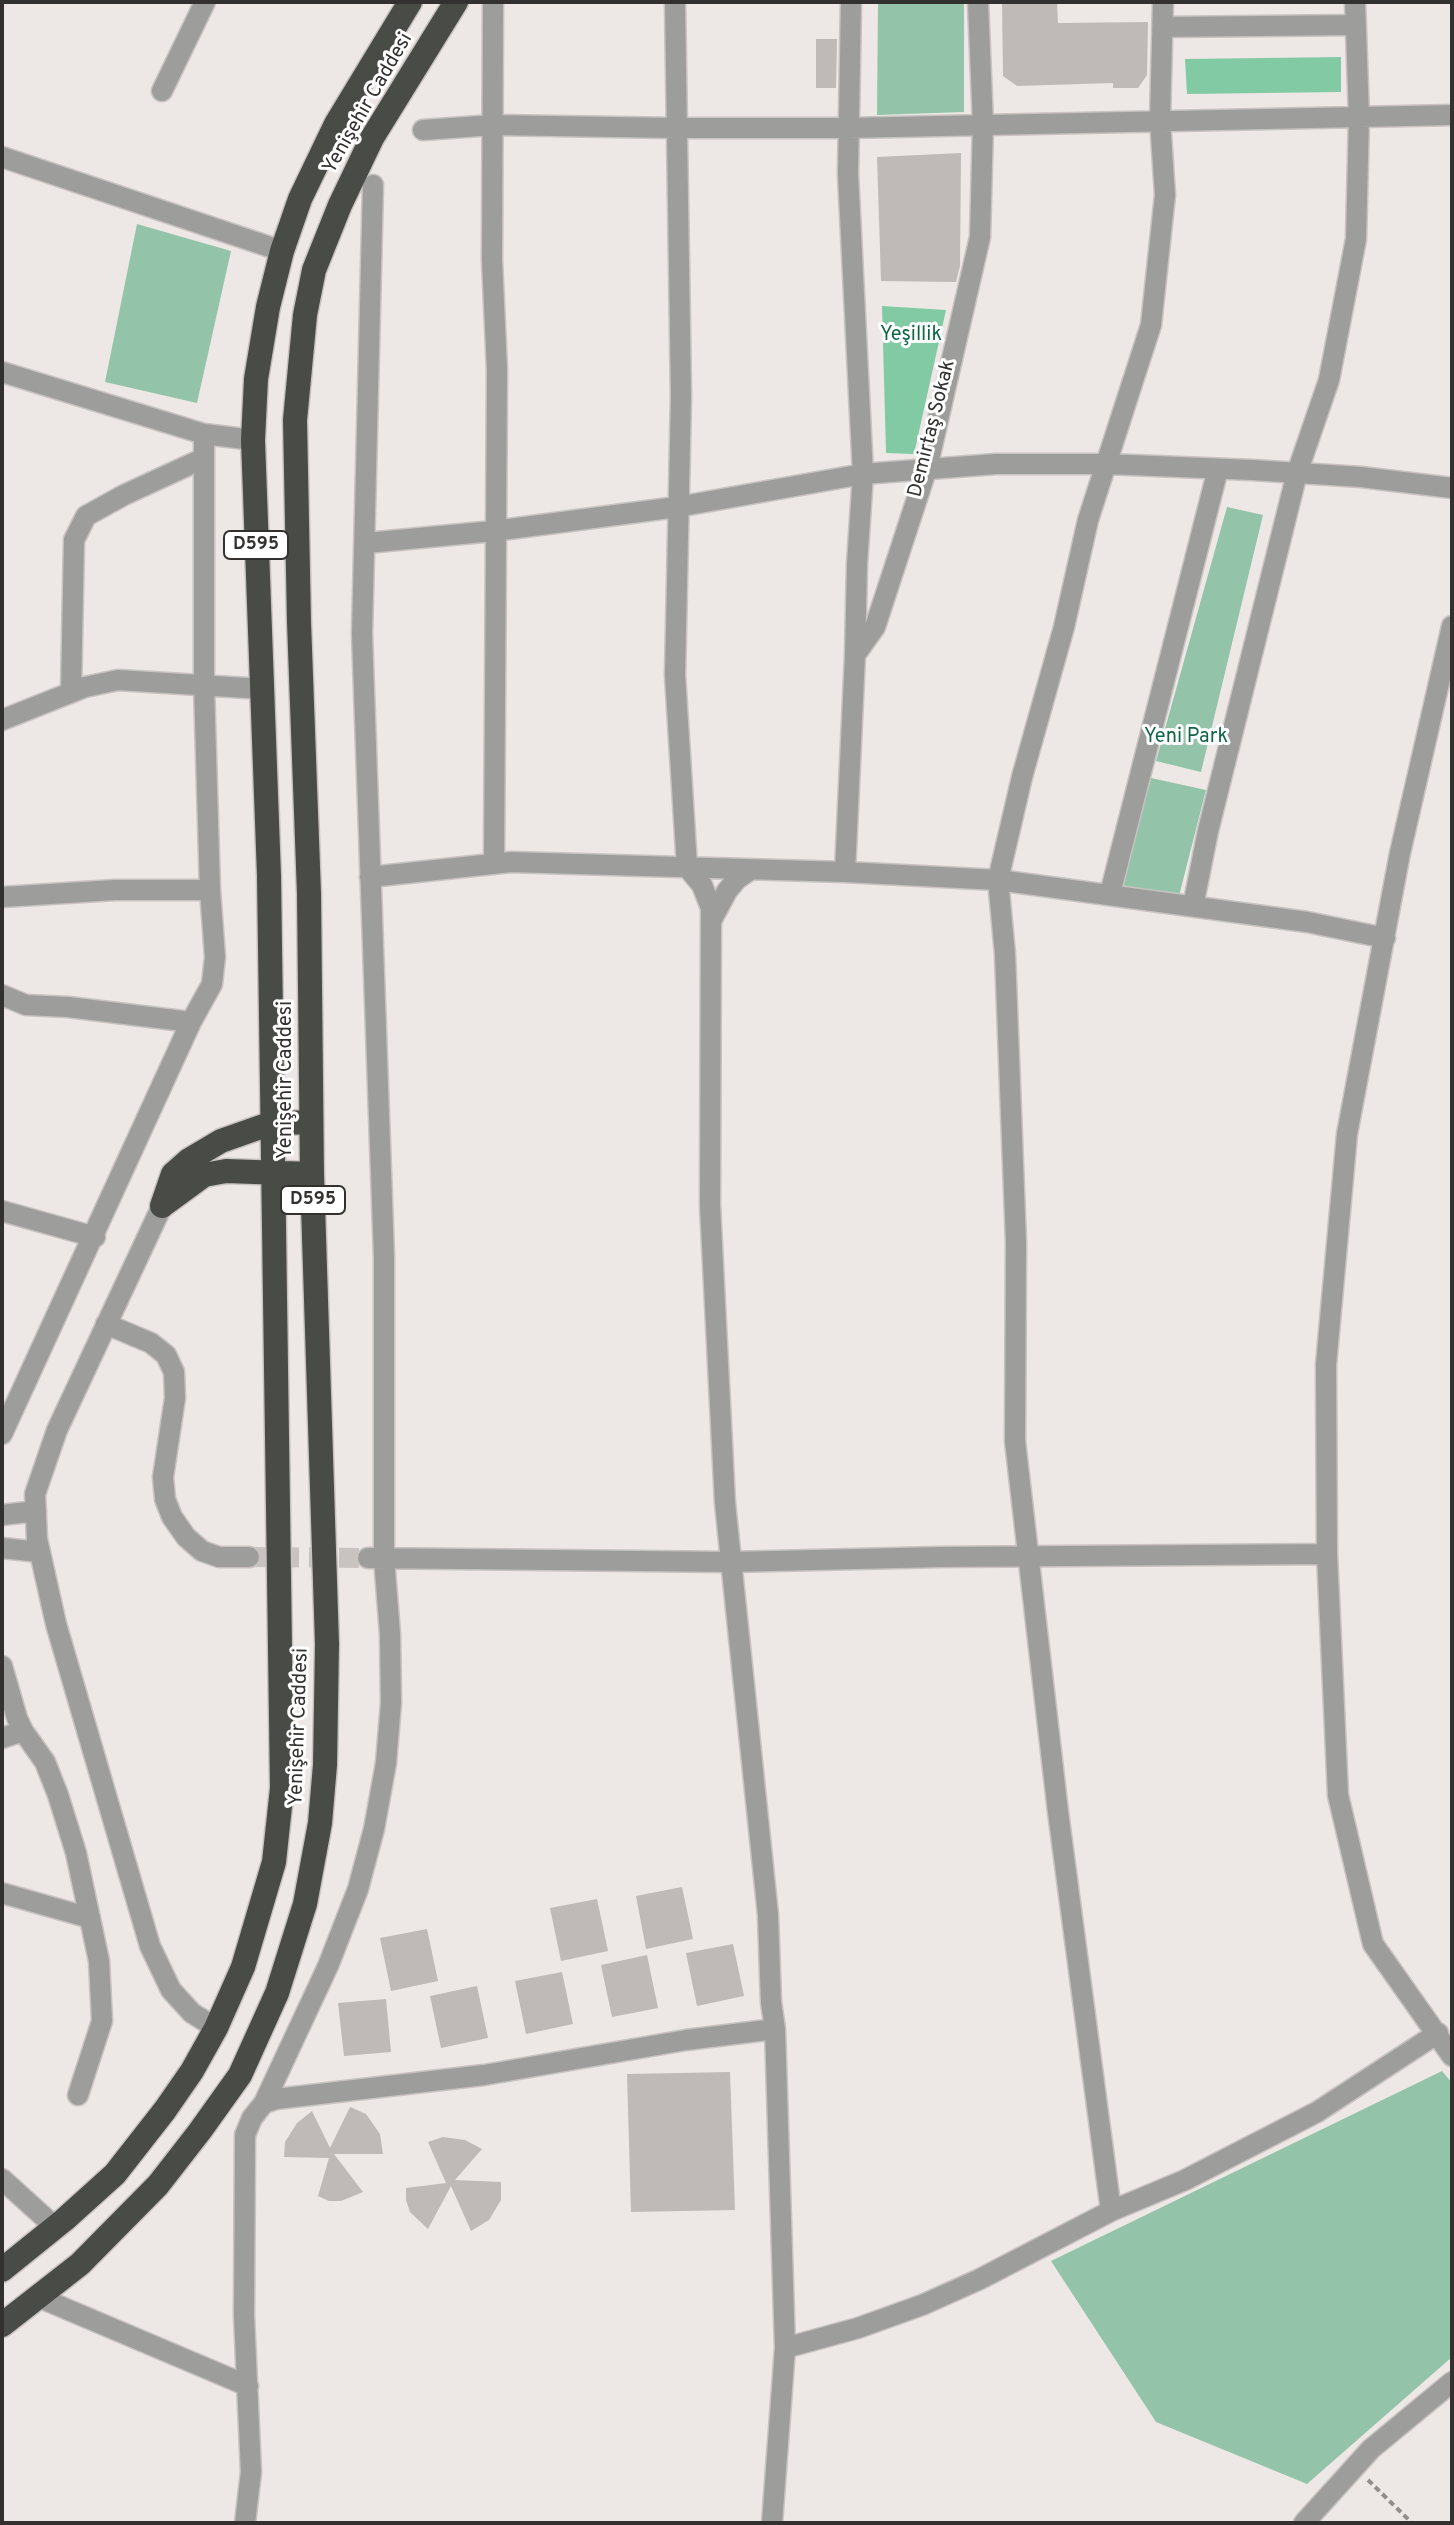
<!DOCTYPE html>
<html>
<head>
<meta charset="utf-8">
<style>
	body { margin:0 }
	#map { position:relative; width:1454px; height:2525px; overflow:hidden; background:#ede8e5; font-family:Overpass,sans-serif }
	canvas { display:block }
	.frame { position:absolute; inset:0; border:4px solid #333130; pointer-events:none }
</style>
</head>
<body>
<div id="map">
<canvas width="1454" height="2525"></canvas>
<div class="frame"></div>
</div>
<script>
const g = document.querySelector('canvas').getContext('2d');
g.lineJoin = 'round';
function fillPath(path, color) {
  g.fillStyle = color;
  g.fill(path, 'evenodd');
}
function poly(rows) {
  const path = new Path2D();
  for (const r of rows) {
    path.moveTo(r[0], r[1]);
    for (let i = 2; i < r.length; i += 2) path.lineTo(r[i], r[i + 1]);
  }
  return path;
}
function trace(path, color, width, dash) {
  g.strokeStyle = color;
  g.lineWidth = width;
  g.lineCap = dash ? 'butt' : 'round';
  g.setLineDash(dash || []);
  g.stroke(path);
}
function write(font, color, halo, rows, align = 'center') {
  g.font = font + ' Overpass,sans-serif';
  g.lineWidth = 6;
  g.setLineDash([]);
  g.textBaseline = 'middle';
  g.strokeStyle = halo;
  g.fillStyle = color;
  for (const [text, x, y, turn = 0] of rows) {
    g.save();
    g.translate(x, y);
    g.rotate((+turn || 0) * Math.PI / 180);
    g.textAlign = isNaN(turn) ? turn : align;
    if (halo) g.strokeText(text, 0, 0);
    g.fillText(text, 0, 0);
    g.restore();
  }
}
const green = poly([
	[878,2,964,2,964,112,877,115],
	[137,224,231,251,197,403,105,382],
	[1227,507,1263,515,1201,772,1156,761],
	[1151,778,1206,790,1179,896,1121,888],
	[1442,2071,1452,2083,1452,2357,1307,2484,1156,2422,1051,2261]
]);
const forest = poly([
	[1341,57,1341,92,1187,94,1185,59],
	[882,306,946,310,914,454,886,453]
]);
const building = poly([
	[1002,2,1057,2,1058,23,1148,22,1147,75,1138,88,1113,88,1113,83,1017,86,1003,76],
	[816,39,837,39,836,88,816,88],
	[961,153,960,266,956,282,881,281,877,157],
	[682,1887,693,1939,646,1949,636,1896],
	[597,1899,608,1951,561,1961,550,1908],
	[427,1929,438,1981,391,1991,380,1938],
	[733,1944,744,1996,697,2006,686,1953],
	[647,1955,658,2008,612,2017,601,1965],
	[562,1972,573,2024,526,2034,515,1981],
	[477,1986,488,2038,441,2048,430,1996],
	[386,1999,391,2052,344,2056,338,2003],
	[730,2072,735,2210,631,2212,627,2074],
	[350,2107,366,2114,380,2134,383,2154,334,2154,363,2192,341,2201,329,2201,318,2196,329,2158,284,2157,285,2142,297,2123,312,2111,330,2148],
	[443,2137,465,2140,482,2149,455,2180,501,2182,501,2200,489,2220,471,2231,451,2186,428,2229,410,2212,406,2200,406,2188,446,2183,428,2142]
]);
const minorTunnel = poly([
	[249,1557,368,1558]
]);
const path = poly([
	[1368,2480,1412,2523]
]);
const minor = poly([
	[493,2,492,260,497,370,494,864],
	[1163,27,1355,25],
	[162,91,205,2],
	[423,130,494,125,675,128,848,128,1452,115],
	[2,157,282,251],
	[2,372,204,434,253,440],
	[366,543,494,531,677,507,863,474,996,464,1107,464,1252,470,1361,477,1452,488],
	[1452,626,1400,853,1347,1134,1326,1365,1327,1554,1338,1795,1373,1944,1452,2056],
	[855,655,875,627,927,468,980,237,983,125,978,2],
	[71,692,74,540,86,516,124,495,202,459],
	[2,720,85,687,118,680,263,689],
	[845,872,855,655,857,564,863,474,848,174,851,2],
	[370,877,511,862,845,872,998,880,1307,922,1385,938],
	[1110,894,1218,469],
	[2,897,115,890,210,890],
	[1193,906,1208,831,1297,473,1329,380,1356,239,1359,117,1355,2],
	[711,921,727,891,737,879,750,870],
	[2,995,26,1005,68,1007,191,1022],
	[162,1206,57,1430,35,1494,37,1539,56,1624,150,1946,171,1990,192,2013,216,2028],
	[2,1211,95,1237],
	[106,1324,151,1343,166,1355,174,1372,175,1398,163,1477,165,1499,172,1517,186,1537,202,1551,219,1557,249,1557],
	[2,1434,191,1022,212,984,215,957,210,890,204,686,204,434],
	[2,1515,36,1511],
	[2,1548,39,1552],
	[368,1558,731,1562,940,1557,1327,1554],
	[2,1666,17,1718,23,1731,45,1762,58,1795,76,1853,99,1961,102,2021,78,2095],
	[2,1738,23,1731],
	[2,1893,90,1918],
	[264,2103,328,1966,358,1889,374,1829,386,1763,391,1703,390,1634,384,1558,384,1257,362,634,373,185],
	[2,2179,55,2227],
	[1111,2211,1058,1812,1015,1441,1016,1243,1005,954,998,880,1022,777,1064,627,1088,520,1151,325,1165,195,1160,120,1163,2],
	[38,2297,248,2386],
	[785,2348,858,2328,922,2305,980,2279,1111,2211,1185,2180,1317,2112,1438,2033],
	[245,2523,251,2472,244,2315,245,2135,252,2118,264,2103,276,2099,484,2075,686,2040,775,2029,771,2002,768,1915,725,1503,710,1205,711,908,702,885,687,867,675,675,681,397,675,2],
	[772,2523,785,2348,775,2029],
	[1304,2523,1371,2449,1452,2382]
]);
const highway = poly([
	[163,1205,204,1175,226,1171,312,1174],
	[162,1206,173,1174,189,1160,221,1141,272,1123,311,1122],
	[2,2270,64,2220,115,2174,165,2110,192,2071,216,2028,243,1967,274,1862,282,1788,269,876,253,440,256,379,268,307,282,251,300,199,336,124,410,2],
	[2,2325,80,2264,158,2185,200,2131,240,2075,277,1993,305,1904,320,1823,325,1765,327,1644,312,1174,309,894,299,622,295,420,305,315,314,270,340,205,372,138,456,2]
]);
const shields = [
	[256,545,64],
	[313,1200,64]
];
const shieldNames = [
	["D595",256,545],
	["D595",313,1200]
];
const streetNames = [
	["Yenişehir Caddesi",369,104,-60],
	["Demirtaş Sokak",933,429,-76],
	["Yenişehir Caddesi",287,1080,-90],
	["Yenişehir Caddesi",300,1727,-88]
];
const parkNames = [
	["Yeşillik",911,336],
	["Yeni Park",1186,738]
];
fillPath(green, '#93c4a9');
fillPath(forest, '#82caa4');
fillPath(building, '#bfb9b7');
trace(minorTunnel, '#c8c3c1', 20, [20, 10]);
trace(minor, '#c8c3c1', 23);
trace(highway, '#c8c3c1', 27);
trace(path, '#918d8b', 4, [6, 4]);
trace(minor, '#9d9e9c', 20);
trace(highway, '#494b47', 24);
for (const [x, y, w] of shields) {
  const box = new Path2D();
  box.roundRect(x - w / 2, y - 14, w, 28, 6);
  g.fillStyle = '#fff';
  g.fill(box);
  trace(box, '#333130', 2);
}
write('bold 18px', '#333130', null, shieldNames);
write('20px', '#333130', '#fff', streetNames);
write('20px', '#0e6644', '#fff', parkNames);
</script>
</body>
</html>
